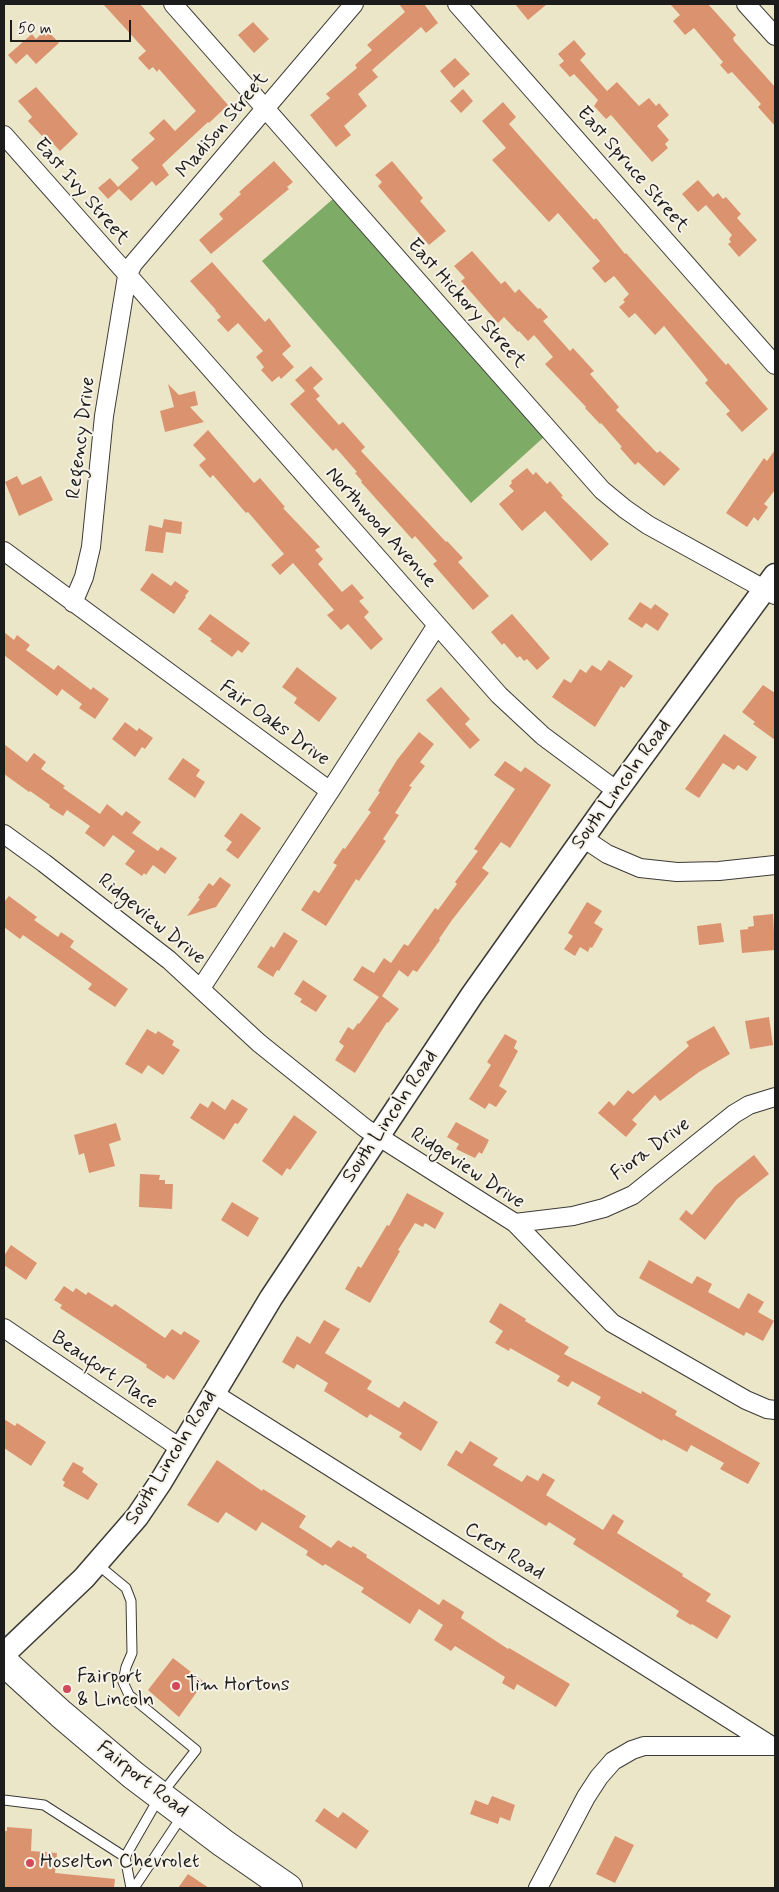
<!DOCTYPE html>
<html>
<head>
<meta charset="utf-8">
<style>
	body { margin:0 }
	#map { position:relative; width:779px; height:1892px; overflow:hidden; background:#ece6c9; font-family:Mynerve,sans-serif }
	canvas { display:block }
	.frame { position:absolute; inset:0; border:5px solid #1c1c1c; pointer-events:none }
	.scale { position:absolute; left:10px; top:20px; width:121px; height:22px; box-sizing:border-box; border:2px solid #1c1c1c; border-top:0; padding-left:6px; font-size:15px; line-height:18px; white-space:nowrap; color:#1c1c1c; -webkit-text-stroke:4px #f7f3e8; paint-order:stroke }
</style>
</head>
<body>
<div id="map">
<canvas width="779" height="1892"></canvas>
<div class="frame"></div>
<div class="scale">50 m</div>
</div>
<script>
const g = document.querySelector('canvas').getContext('2d');
g.lineJoin = 'round';
function fillPath(path, color) {
  g.fillStyle = color;
  g.fill(path, 'evenodd');
}
function poly(rows) {
  const path = new Path2D();
  for (const r of rows) {
    path.moveTo(r[0], r[1]);
    for (let i = 2; i < r.length; i += 2) path.lineTo(r[i], r[i + 1]);
  }
  return path;
}
function trace(path, color, width, dash) {
  g.strokeStyle = color;
  g.lineWidth = width;
  g.lineCap = dash ? 'butt' : 'round';
  g.setLineDash(dash || []);
  g.stroke(path);
}
function write(font, color, halo, rows, align = 'center') {
  g.font = font + ' Mynerve,sans-serif';
  g.lineWidth = 4;
  g.setLineDash([]);
  g.textBaseline = 'middle';
  g.strokeStyle = halo;
  g.fillStyle = color;
  for (const [text, x, y, turn = 0] of rows) {
    g.save();
    g.translate(x, y);
    g.rotate((+turn || 0) * Math.PI / 180);
    g.textAlign = isNaN(turn) ? turn : align;
    if (halo) g.strokeText(text, 0, 0);
    g.fillText(text, 0, 0);
    g.restore();
  }
}
const forest = poly([
	[334,198,544,437,471,503,262,261]
]);
const building = poly([
	[103,4,140,4,228,105,209,123,208,122,162,165,169,175,156,186,152,181,131,201,119,189,108,199,98,188,110,178,118,187,139,168,131,160,155,139,149,133,164,119,175,131,196,111,159,69,157,72,153,67,149,70,138,58,146,51],
	[399,4,424,4,438,23,426,33,421,27,372,70,378,77,358,94,367,106,344,126,351,135,336,147,310,115,330,98,326,94,357,68,355,65,372,50,367,45,405,12],
	[515,4,547,4,528,20],
	[670,4,708,4,736,35,733,38,734,41,775,87,775,126,758,107,761,104,732,72,728,74,720,65,723,62,694,28,685,35,673,21,680,15],
	[253,22,269,39,254,53,238,35],
	[46,29,59,43,36,64,27,54,16,64,8,55,32,34,36,39],
	[574,40,586,54,580,60,607,91,617,82,639,106,649,98,656,106,659,103,669,115,657,126,669,140,665,144,668,148,652,162,611,115,606,119,594,106,598,100,574,74,570,77,559,65,564,61,558,54],
	[455,58,470,74,454,88,440,71],
	[36,87,78,134,60,151,44,134,42,136,28,121,32,117,18,101],
	[463,89,473,101,461,113,450,101],
	[503,102,516,117,509,124,594,220,596,218,625,254,626,253,726,365,728,363,768,409,742,432,726,414,730,411,705,383,708,380,664,326,655,335,635,313,629,318,619,307,625,302,623,300,629,294,614,276,605,283,592,268,600,261,558,213,549,222,492,160,506,148,482,121],
	[274,161,293,182,287,187,289,189,211,254,199,240,223,219,219,214,241,194,239,192],
	[392,161,423,198,420,201,446,231,429,245,378,186,382,182,375,175],
	[698,180,713,197,718,193,723,199,726,197,741,214,737,218,757,240,739,257,728,244,731,242,729,239,732,235,706,205,698,212,682,194],
	[472,251,501,284,505,281,515,293,519,289,538,309,540,308,548,317,543,321,570,351,573,348,594,371,590,374,619,407,616,410,657,453,660,451,680,469,664,486,638,462,635,465,620,448,622,447,601,423,600,424,585,408,586,407,545,364,553,357,534,335,528,341,519,331,518,332,504,317,498,323,461,281,465,278,454,266],
	[212,262,265,322,269,318,291,346,282,354,294,367,281,379,279,376,272,382,261,370,264,367,256,357,263,351,238,323,228,332,217,320,221,317,215,310,216,310,190,281],
	[311,366,323,379,313,388,320,396,316,399,339,425,343,422,365,447,361,451,446,542,447,541,463,558,458,562,489,596,473,610,433,564,437,561,415,536,412,539,361,482,362,481,355,473,357,472,336,448,333,451,290,404,305,391,295,380],
	[168,384,179,395,195,391,198,405,190,407,204,422,165,432,160,411,174,407],
	[208,430,254,483,260,478,285,507,283,508,320,547,315,550,323,559,318,564,342,592,352,584,364,598,359,601,369,612,364,617,383,639,371,650,348,624,341,630,327,615,334,610,293,563,280,575,271,565,284,554,248,512,246,513,213,475,210,478,199,465,206,459,193,445],
	[775,450,775,490,764,504,768,507,758,521,754,517,747,527,726,513,764,458,767,461],
	[527,468,533,475,536,472,547,484,550,481,563,496,561,497,609,544,591,561,545,511,522,531,499,504,514,491,509,486,512,483,511,481],
	[17,476,22,485,41,476,53,500,19,516,5,482],
	[164,519,182,522,181,534,166,532,163,553,145,551,149,525,162,528],
	[152,573,171,586,175,581,189,591,185,596,186,597,174,614,140,590],
	[640,602,651,609,655,604,669,614,658,631,646,623,642,628,628,619],
	[210,614,250,643,242,653,238,650,232,657,210,641,212,639,198,629],
	[512,614,550,658,537,670,527,659,524,661,520,656,517,658,504,643,502,645,491,632],
	[4,632,14,640,17,635,30,645,26,650,54,670,58,665,91,690,93,687,109,699,95,719,79,708,82,704,62,689,57,696,4,655],
	[609,660,633,676,624,688,621,686,595,727,552,697,564,679,571,683,580,669,586,673,592,665,601,671],
	[297,667,337,698,319,722,294,703,297,698,282,687],
	[763,685,775,693,775,740,753,724,755,722,742,712],
	[441,687,470,719,465,724,480,740,470,749,426,700],
	[125,722,137,731,139,728,153,738,145,749,142,747,135,757,112,739],
	[419,732,434,744,420,762,425,766,409,786,412,787,395,813,399,815,383,839,386,841,359,881,356,879,326,926,301,910,314,890,319,893,337,865,333,863,343,848,345,849,371,812,368,810,380,792,378,791,397,760],
	[724,734,757,757,747,771,738,765,734,770,723,763,699,798,685,789],
	[4,744,27,762,34,753,46,762,41,769,65,786,63,788,100,814,107,804,122,816,126,811,141,822,132,833,158,851,161,847,177,858,165,874,153,865,146,875,144,873,142,876,125,864,135,851,113,835,104,847,85,833,90,826,67,810,63,816,49,807,50,805,30,791,29,792,4,774],
	[183,758,200,770,196,776,205,782,195,798,168,779],
	[505,761,521,772,525,767,551,785,510,848,501,842,482,868,489,873,452,920,439,939,440,940,417,972,413,970,408,977,399,970,382,996,399,1009,388,1023,387,1022,355,1073,335,1060,344,1046,339,1042,348,1027,353,1030,358,1023,359,1024,379,997,353,980,362,966,374,973,384,958,391,963,404,944,408,946,435,908,438,910,457,884,455,882,478,851,474,849,515,789,494,775],
	[241,813,261,828,238,859,226,850,232,842,224,836],
	[220,877,231,885,216,907,187,916,200,899,198,898,209,883,213,886],
	[9,896,37,917,34,920,58,937,61,932,74,941,70,947,128,989,115,1007,88,989,92,984,60,961,23,935,20,939,4,927,4,902],
	[587,902,602,911,594,923,603,929,592,948,590,947,588,952,580,947,575,956,564,949,573,936,568,933],
	[773,914,775,950,742,953,740,930,748,929,748,927,754,926,753,916],
	[721,923,724,942,699,945,697,926],
	[284,932,298,941,279,971,277,970,273,977,257,967,271,946,274,948],
	[303,980,327,996,316,1012,300,1002,302,999,294,994],
	[769,1017,773,1045,750,1049,745,1021],
	[714,1026,730,1054,699,1072,660,1101,655,1095,632,1120,637,1124,626,1137,598,1113,609,1101,614,1106,628,1090,633,1094,689,1046,686,1042],
	[147,1029,156,1034,158,1031,174,1041,172,1045,180,1050,163,1075,148,1065,142,1074,125,1064],
	[505,1034,517,1041,514,1048,518,1051,499,1086,507,1091,496,1107,489,1103,485,1109,469,1099,491,1065,487,1062],
	[232,1099,248,1109,238,1124,235,1123,224,1140,190,1118,200,1103,208,1108,212,1101,225,1110],
	[294,1115,317,1132,290,1170,287,1168,282,1176,262,1161],
	[456,1122,489,1140,482,1154,479,1152,475,1158,456,1149,459,1144,447,1137],
	[116,1123,121,1140,109,1144,115,1166,89,1173,84,1153,79,1155,74,1135],
	[754,1155,769,1174,737,1199,705,1240,679,1219,686,1210,692,1215,715,1186],
	[140,1174,160,1175,159,1180,165,1180,165,1184,173,1184,172,1209,139,1207],
	[407,1193,444,1213,435,1229,425,1223,423,1227,415,1223,398,1250,400,1251,370,1303,345,1289,358,1266,361,1268,387,1225,389,1226],
	[232,1202,259,1218,248,1237,221,1220],
	[11,1245,37,1263,26,1280,4,1265,4,1256],
	[649,1260,692,1284,697,1276,712,1284,708,1292,739,1309,748,1293,764,1302,758,1312,774,1321,763,1341,746,1332,744,1336,639,1278],
	[64,1286,73,1292,76,1288,86,1295,88,1292,112,1307,115,1304,165,1338,172,1329,181,1335,184,1331,200,1341,174,1380,167,1375,164,1379,146,1367,147,1365,60,1308,62,1305,54,1300],
	[500,1303,526,1319,525,1321,569,1347,564,1354,641,1394,642,1391,677,1411,675,1415,760,1463,748,1484,720,1469,724,1463,691,1445,687,1452,663,1439,662,1441,597,1404,601,1397,572,1381,568,1387,557,1381,560,1376,510,1348,509,1351,495,1343,503,1331,489,1322],
	[324,1320,340,1329,325,1353,372,1381,367,1389,399,1408,404,1401,438,1422,421,1451,399,1437,402,1433,370,1414,367,1418,324,1391,328,1383,297,1364,294,1369,282,1362,297,1336,310,1344],
	[4,1419,15,1426,17,1423,46,1442,31,1466,4,1448],
	[470,1441,498,1458,493,1465,522,1482,527,1475,538,1481,543,1473,555,1480,546,1495,603,1530,613,1514,624,1521,617,1533,683,1574,682,1576,711,1594,706,1601,731,1616,717,1639,692,1624,691,1625,676,1616,679,1611,573,1544,576,1539,549,1522,546,1526,447,1465,456,1450,462,1454],
	[217,1460,262,1491,263,1489,306,1516,299,1527,331,1548,338,1540,351,1548,353,1546,367,1555,366,1557,439,1605,443,1599,464,1612,461,1618,508,1649,509,1648,570,1684,556,1707,517,1684,514,1690,502,1683,505,1677,455,1646,451,1651,434,1640,443,1625,419,1609,410,1624,361,1592,364,1588,325,1564,323,1566,306,1555,308,1551,262,1522,256,1531,226,1512,218,1523,187,1505],
	[73,1462,84,1468,82,1472,98,1484,88,1500,63,1486,65,1482,62,1480],
	[173,1658,204,1682,179,1717,148,1690],
	[492,1796,515,1805,510,1821,500,1817,498,1824,470,1814,475,1800,488,1805],
	[324,1808,338,1818,343,1812,369,1831,356,1849,315,1821],
	[7,1827,32,1829,31,1851,57,1853,55,1873,115,1879,114,1888,4,1888,4,1831,7,1831],
	[615,1836,634,1845,615,1883,596,1874],
	[188,1874,209,1888,178,1888]
]);
const service = poly([
	[97,1564,126,1588,131,1601,132,1653,126,1667,123,1682,129,1695,196,1750,160,1796,125,1857,131,1888],
	[4,1800,44,1805,125,1857],
	[134,1888,182,1816]
]);
const minor = poly([
	[173,4,602,490,625,509,648,525,775,595],
	[457,4,775,365],
	[746,4,775,36],
	[4,135,499,695,543,736,617,791],
	[4,551,330,791,201,988],
	[73,603,84,577,91,547,104,416,127,276,133,264,354,4],
	[330,791,437,625],
	[4,834,44,863,169,960,259,1043,365,1128,515,1223,612,1323,746,1400,767,1409,775,1410],
	[583,838,607,854,640,868,677,872,719,871,775,865],
	[515,1223,573,1216,604,1208,633,1195,734,1114,749,1105,775,1097],
	[4,1328,180,1448],
	[213,1393,772,1746],
	[538,1888,586,1797,599,1777,613,1761,632,1750,644,1746,773,1746]
]);
const tertiary = poly([
	[4,1654,84,1578,137,1517,160,1483,271,1298,472,995,603,810,775,575]
]);
const primary = poly([
	[4,1662,61,1714,133,1775,223,1843,288,1888]
]);
const markers = [
	[176,1686,5,"#d1495b"],
	[67,1689,5,"#d1495b"],
	[30,1863,5,"#d1495b"]
];
const streetNames = [
	["Madison Street",223,126,-50],
	["East Spruce Street",632,170,49],
	["East Ivy Street",81,192,49],
	["East Hickory Street",466,304,48],
	["Regency Drive",82,438,-83],
	["Northwood Avenue",380,528,48],
	["Fair Oaks Drive",274,724,36],
	["South Lincoln Road",622,785,-54],
	["Ridgeview Drive",151,920,39],
	["South Lincoln Road",391,1117,-56],
	["Fiora Drive",651,1150,-36],
	["Ridgeview Drive",467,1169,33],
	["Beaufort Place",104,1371,34],
	["South Lincoln Road",172,1458,-58],
	["Crest Road",504,1552,32],
	["Fairport Road",142,1780,38]
];
const poiNames = [
	["Fairport",77,1678],
	["& Lincoln",77,1701],
	["Tim Hortons",186,1686],
	["Hoselton Chevrolet",40,1863]
];
fillPath(forest, '#7eac66');
fillPath(building, '#db936f');
trace(service, '#3b3a36', 11);
trace(minor, '#3b3a36', 20);
trace(tertiary, '#3b3a36', 25);
trace(primary, '#3b3a36', 30);
trace(service, '#fff', 9);
trace(minor, '#fff', 18);
trace(tertiary, '#fff', 22);
trace(primary, '#fff', 28);
for (const [x, y, r, color] of markers) {
  const dot = new Path2D();
  dot.arc(x, y, r, 0, 2 * Math.PI);
  g.fillStyle = color;
  g.fill(dot);
  trace(dot, '#f7f3e8', 2);
}
write('20px', '#1c1c1c', '#f7f3e8', streetNames);
write('20px', '#1c1c1c', '#f7f3e8', poiNames, 'left');
</script>
</body>
</html>
